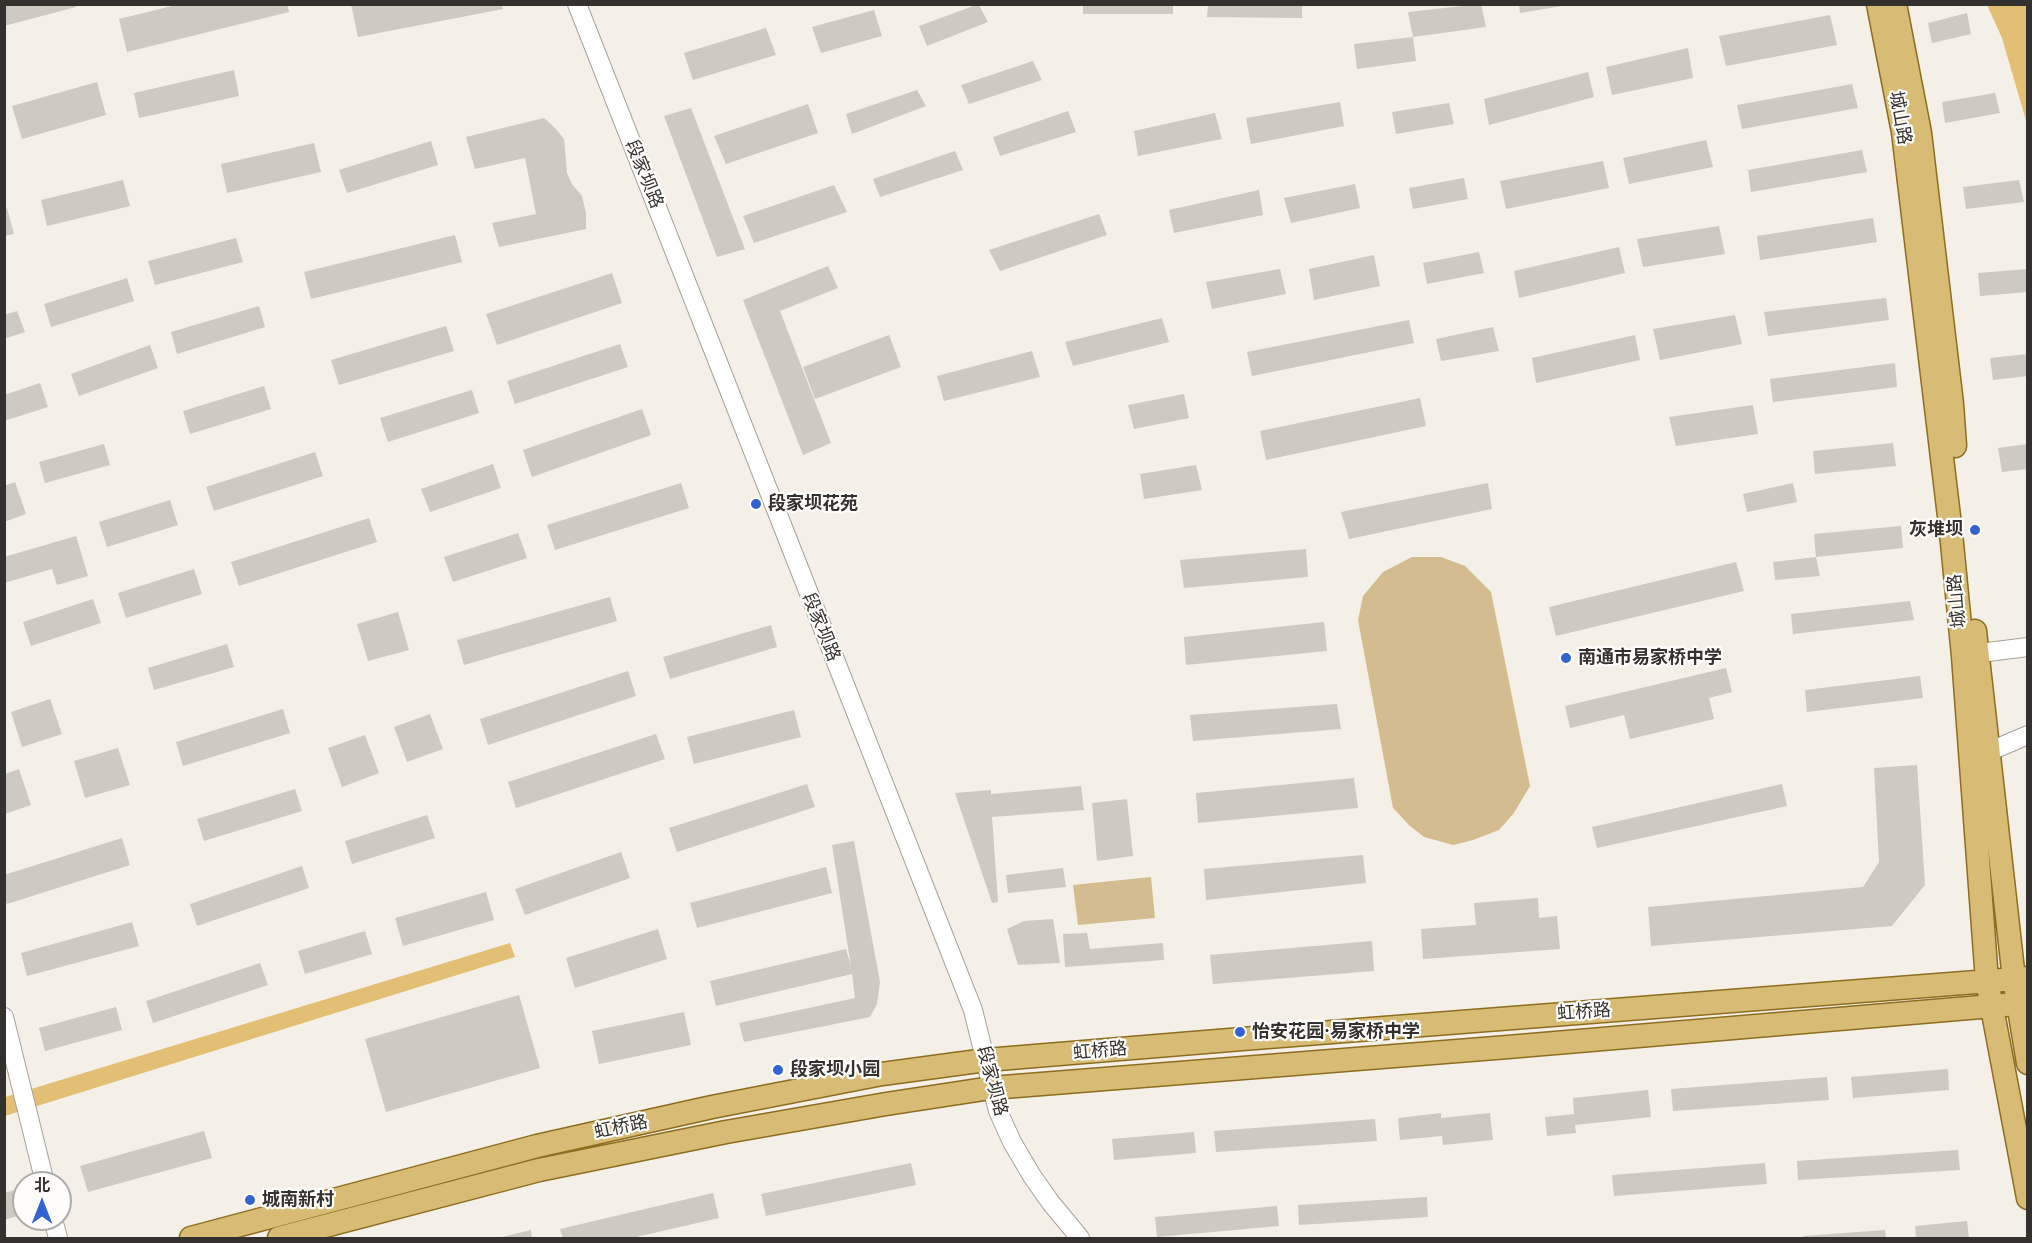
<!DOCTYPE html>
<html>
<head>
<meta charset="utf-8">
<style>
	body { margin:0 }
	#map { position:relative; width:2032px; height:1243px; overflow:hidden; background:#f4f0e7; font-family:Inter,"Noto Sans SC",sans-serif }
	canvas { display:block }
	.frame { position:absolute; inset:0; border:6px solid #32312d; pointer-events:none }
	.north { position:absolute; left:12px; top:1171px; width:60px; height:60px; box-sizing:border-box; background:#fffefc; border:2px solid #adaca9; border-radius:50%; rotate:0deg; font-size:16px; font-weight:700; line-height:24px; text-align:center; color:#32312d }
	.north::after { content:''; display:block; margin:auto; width:21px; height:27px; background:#3362d1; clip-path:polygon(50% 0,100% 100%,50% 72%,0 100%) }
</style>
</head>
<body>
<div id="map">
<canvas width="2032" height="1243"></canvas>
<div class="frame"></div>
<div class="north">北</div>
</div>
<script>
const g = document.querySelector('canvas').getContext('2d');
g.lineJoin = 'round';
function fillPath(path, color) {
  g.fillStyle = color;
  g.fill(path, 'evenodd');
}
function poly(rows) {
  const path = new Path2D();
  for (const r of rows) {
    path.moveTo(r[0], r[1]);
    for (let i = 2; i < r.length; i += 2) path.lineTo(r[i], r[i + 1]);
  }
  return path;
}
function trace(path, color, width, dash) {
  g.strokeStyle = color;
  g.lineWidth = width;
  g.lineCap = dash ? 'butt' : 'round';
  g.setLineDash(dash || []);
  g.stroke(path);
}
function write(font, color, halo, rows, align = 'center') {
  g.font = font + ' Inter,"Noto Sans SC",sans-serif';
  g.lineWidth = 4.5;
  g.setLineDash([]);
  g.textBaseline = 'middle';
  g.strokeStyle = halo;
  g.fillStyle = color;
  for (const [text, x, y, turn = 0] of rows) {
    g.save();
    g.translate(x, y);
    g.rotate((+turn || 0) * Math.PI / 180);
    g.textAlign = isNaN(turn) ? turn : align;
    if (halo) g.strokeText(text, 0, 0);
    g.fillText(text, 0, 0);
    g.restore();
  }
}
const green = poly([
	[1412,557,1441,557,1465,566,1491,592,1530,786,1514,813,1499,830,1473,840,1453,845,1424,837,1409,825,1393,808,1358,620,1363,596,1383,572],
	[1151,877,1155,918,1078,925,1073,885]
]);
const water = poly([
	[1987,5,2027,5,2027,124,2002,38],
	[510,943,515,957,5,1116,5,1097]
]);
const building = poly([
	[4,4,76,4,76,7,4,26],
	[180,4,287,4,289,12,127,52,119,19],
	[351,4,501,4,503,9,358,37],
	[1083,4,1173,4,1173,14,1083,14],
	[1208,4,1302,4,1302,18,1207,17],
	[1481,4,1486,27,1413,37,1416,61,1357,69,1354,44,1413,37,1408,12],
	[1519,4,1562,4,1562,6,1520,13],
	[976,5,979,5,988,22,927,46,919,26],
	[874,10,882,36,821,53,812,27],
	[1967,13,1971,34,1932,43,1928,23],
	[1830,15,1837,45,1726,66,1719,36],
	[766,28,776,55,693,80,684,53],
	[1688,48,1693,78,1612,95,1606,67],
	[1033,61,1042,80,969,104,961,85],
	[234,70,239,96,139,118,134,93],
	[1588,72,1594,97,1489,125,1484,99],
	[97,82,106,115,22,139,12,106],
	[1852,84,1858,108,1742,129,1737,105],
	[917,90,926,106,852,134,846,114],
	[1995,93,2000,113,1945,123,1942,102],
	[1340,102,1344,126,1251,144,1246,118],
	[1449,103,1454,124,1396,134,1392,112],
	[808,104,818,133,726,164,714,136],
	[691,108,745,249,717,257,664,116],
	[1068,111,1076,132,1000,156,993,137],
	[1215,113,1222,139,1138,156,1134,131],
	[544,118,555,128,564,139,567,173,572,184,582,196,586,213,586,229,499,247,492,223,536,214,525,158,475,169,466,137],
	[1706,140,1713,167,1629,184,1623,158],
	[431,141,438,165,347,193,339,170],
	[314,143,321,172,227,193,221,164],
	[1862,150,1867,172,1751,192,1748,170],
	[955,151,963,170,880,197,873,179],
	[1603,161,1609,188,1506,209,1500,181],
	[1464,178,1468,199,1413,209,1409,188],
	[123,180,130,206,47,226,41,200],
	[2019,180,2024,202,1966,209,1963,187],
	[1355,184,1360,208,1291,223,1284,198],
	[834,185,847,212,754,243,743,216],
	[1259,190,1263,215,1174,233,1169,210],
	[7,208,14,234,4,236,4,209],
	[1099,214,1107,235,1000,271,989,250],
	[1873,218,1877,242,1760,260,1757,236],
	[1719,226,1725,254,1643,267,1637,239],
	[455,235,462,262,311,299,304,272],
	[236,238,243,262,155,285,148,261],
	[1619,247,1625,273,1519,298,1514,271],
	[1479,252,1484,273,1427,284,1423,263],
	[1374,255,1380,286,1314,300,1309,269],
	[828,266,838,288,780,311,831,443,803,455,743,300],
	[1280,269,1286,294,1212,309,1206,282],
	[2028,269,2028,292,1980,296,1978,273],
	[612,273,622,303,497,345,486,314],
	[127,278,134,301,51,327,44,304],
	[1886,298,1889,320,1768,336,1764,312],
	[259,306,265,327,177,354,171,332],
	[17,311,25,332,4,339,4,315],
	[1735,315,1742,344,1660,360,1653,329],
	[1162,318,1169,342,1073,366,1065,342],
	[1409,320,1414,343,1252,376,1247,352],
	[446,326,454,351,339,385,331,360],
	[1493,327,1499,351,1441,361,1436,339],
	[889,335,901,367,815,399,803,367],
	[1635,335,1640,360,1536,383,1532,358],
	[620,344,628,367,515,404,507,381],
	[150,345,158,368,79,396,71,374],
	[1032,351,1040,377,944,401,937,376],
	[2028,354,2028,376,1993,380,1990,358],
	[1895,363,1897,387,1773,402,1770,379],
	[40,383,48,407,4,421,4,395],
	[264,386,271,409,190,434,183,411],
	[472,390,479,413,388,442,380,418],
	[1184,394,1189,418,1134,429,1128,405],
	[1420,398,1426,426,1266,460,1260,431],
	[1753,405,1758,434,1676,446,1669,417],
	[642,409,651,435,532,477,523,450],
	[1893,443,1896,466,1815,474,1813,451],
	[104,444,110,465,45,483,39,462],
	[2028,444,2028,469,2002,472,1998,448],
	[315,452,323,476,214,511,206,487],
	[493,464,501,488,430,512,421,489],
	[1196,465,1202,490,1144,499,1140,474],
	[15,482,26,514,4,522,4,486],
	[681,483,689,508,555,550,547,525],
	[1488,483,1492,509,1349,539,1341,512],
	[1793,483,1797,502,1747,512,1743,494],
	[170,500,178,525,107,547,99,522],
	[369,518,377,542,239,586,231,562],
	[1901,526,1903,548,1816,557,1820,576,1775,580,1773,562,1816,557,1814,534],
	[518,533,527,558,453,582,444,557],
	[76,536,88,576,57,585,52,569,4,583,4,557],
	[1306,549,1308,577,1184,588,1180,560],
	[1736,562,1744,591,1556,636,1549,607],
	[194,569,202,594,126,618,118,593],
	[610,597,617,621,464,665,457,640],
	[93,599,101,623,31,646,23,622],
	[1910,601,1914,620,1793,634,1791,614],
	[398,612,409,650,368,661,357,624],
	[1324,622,1327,651,1186,665,1184,637],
	[771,625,777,647,670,679,663,657],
	[227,644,234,667,154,690,148,668],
	[1726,668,1732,692,1709,698,1714,719,1630,739,1624,715,1570,728,1565,706],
	[628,671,636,696,488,745,480,719],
	[1920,676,1923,698,1807,712,1805,690],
	[50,699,62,734,22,747,11,712],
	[1337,704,1341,729,1193,741,1190,715],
	[283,709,290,733,183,766,176,742],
	[794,710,801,737,694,764,687,737],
	[430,714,443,749,407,762,394,727],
	[656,734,665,759,516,808,508,782],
	[365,735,379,773,342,787,328,748],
	[118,748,130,785,85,798,74,761],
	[1917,765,1925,885,1892,926,1651,946,1648,907,1863,887,1879,862,1874,768],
	[19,769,31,805,5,814,5,774],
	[1354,778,1358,808,1198,823,1196,793],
	[807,784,815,807,677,852,669,828],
	[1782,784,1787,806,1597,848,1592,827],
	[1081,786,1084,810,992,817,998,902,992,903,955,793,991,790,991,794],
	[295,789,302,811,204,841,197,819],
	[1127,799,1133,856,1097,861,1092,803],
	[427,815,435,838,352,864,345,841],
	[122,838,130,865,7,904,4,897,4,875],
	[854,841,880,982,877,1004,870,1017,744,1042,739,1023,855,998,852,974,716,1006,710,981,846,949,851,967,832,845],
	[621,852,630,878,525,915,515,889],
	[1363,855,1366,883,1206,900,1204,869],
	[302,866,309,888,197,926,190,904],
	[826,867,832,893,697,928,690,903],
	[1063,868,1066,887,1008,893,1006,875],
	[486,892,494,920,403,946,395,918],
	[1538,898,1539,918,1557,916,1560,949,1423,959,1421,929,1476,925,1474,903],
	[1053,919,1060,963,1018,965,1007,929,1024,921],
	[132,922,139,946,27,976,21,953],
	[658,929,667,959,575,988,566,958],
	[365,931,372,954,305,974,298,951],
	[1087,933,1090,949,1163,943,1164,960,1065,967,1063,934],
	[1372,941,1374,971,1213,984,1210,955],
	[260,963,268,985,153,1023,146,1001],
	[519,995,540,1068,386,1112,365,1039],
	[116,1007,122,1030,45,1051,39,1028],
	[684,1012,691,1045,599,1064,592,1031],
	[1948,1069,1949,1090,1853,1098,1851,1077],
	[1827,1077,1829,1100,1673,1111,1671,1089],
	[1648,1090,1651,1117,1575,1125,1576,1133,1547,1136,1545,1117,1574,1114,1573,1098],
	[1441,1113,1441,1118,1490,1113,1493,1140,1443,1145,1442,1136,1400,1140,1398,1118],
	[1375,1119,1377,1141,1216,1152,1214,1131],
	[204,1131,212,1158,88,1192,80,1166],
	[1194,1132,1196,1153,1114,1160,1112,1139],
	[1958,1150,1960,1170,1798,1180,1797,1161],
	[911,1163,916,1185,766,1216,761,1194],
	[1765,1163,1767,1184,1614,1196,1612,1175],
	[19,1189,24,1206,24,1214,4,1220,4,1193],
	[713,1193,719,1218,632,1238,563,1238,560,1229],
	[1427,1197,1428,1217,1299,1225,1298,1205],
	[1277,1206,1279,1226,1157,1237,1155,1217],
	[1967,1221,1969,1238,1916,1238,1915,1226],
	[531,1230,532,1238,498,1238],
	[1885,1230,1886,1238,1804,1238,1803,1236]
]);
const minor = poly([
	[577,4,973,1010,998,1111,1012,1142,1032,1176,1051,1203,1080,1238],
	[1964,655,2028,647],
	[1976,753,1988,752,2028,735],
	[4,1017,45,1183],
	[53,1219,58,1238]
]);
const major = poly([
	[1878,4,1903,132,1951,533,1963,656,1987,981,2028,1198],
	[1895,4,1920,133,1952,404,1955,446],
	[1975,631,2014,979,2028,1063],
	[191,1238,537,1146,712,1107,882,1074,986,1060,1242,1039,2028,978],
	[279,1238,539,1170,726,1132,886,1104,991,1088,1508,1047,2028,1003]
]);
const markers = [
	[756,504,6,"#3362d1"],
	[1975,530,6,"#3362d1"],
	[1566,658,6,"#3362d1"],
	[1240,1032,6,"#3362d1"],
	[778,1070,6,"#3362d1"],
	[250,1200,6,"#3362d1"]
];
const streetNames = [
	["城山路",1900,118,80],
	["段家坝路",644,174,68],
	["城山路",1957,601,-95],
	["段家坝路",821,627,68],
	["虹桥路",1584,1012,-4],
	["虹桥路",1100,1051,-5],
	["段家坝路",992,1081,75],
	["虹桥路",621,1127,-12]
];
const poiNames = [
	["段家坝花苑",768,504],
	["灰堆坝",1963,530,"right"],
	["南通市易家桥中学",1578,658],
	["怡安花园·易家桥中学",1252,1032],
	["段家坝小园",790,1070],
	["城南新村",262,1200]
];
fillPath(green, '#d2bc90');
fillPath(water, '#e3bf76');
fillPath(building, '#cec9c1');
trace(minor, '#a6a29a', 20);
trace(major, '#8d6e20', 25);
trace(minor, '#fff', 18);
trace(major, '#d8bc75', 22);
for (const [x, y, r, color] of markers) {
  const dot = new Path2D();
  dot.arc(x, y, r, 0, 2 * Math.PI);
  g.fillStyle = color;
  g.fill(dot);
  trace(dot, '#fffefc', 2);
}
write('18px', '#32312d', '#fffefc', streetNames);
write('bold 18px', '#32312d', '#fffefc', poiNames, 'left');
</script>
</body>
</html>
